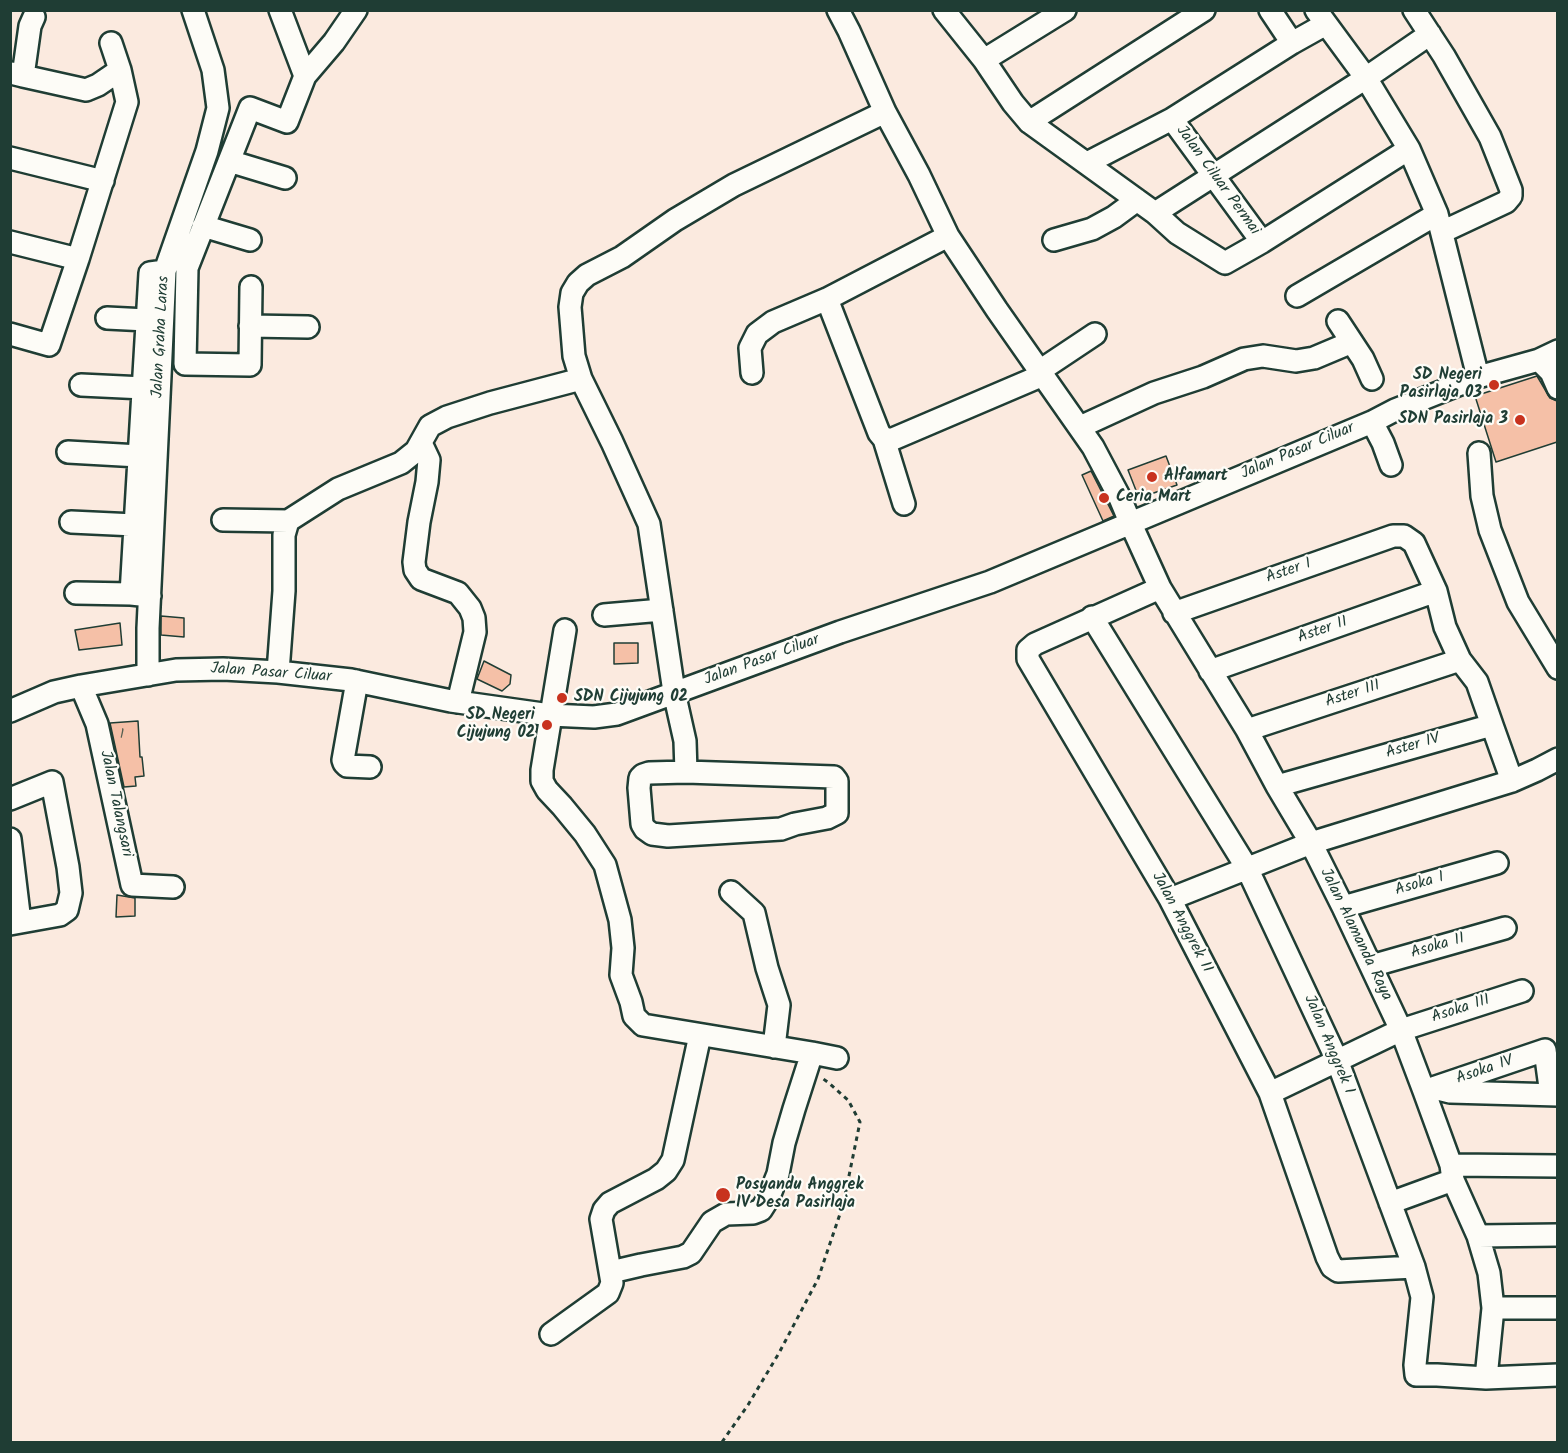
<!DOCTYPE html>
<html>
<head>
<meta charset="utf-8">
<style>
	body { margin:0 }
	#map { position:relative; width:1568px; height:1453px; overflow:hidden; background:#fbeadf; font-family:Kalam,sans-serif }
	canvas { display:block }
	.frame { position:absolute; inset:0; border:12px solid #1f3d34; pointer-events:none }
</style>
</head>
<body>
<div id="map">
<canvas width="1568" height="1453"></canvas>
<div class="frame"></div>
</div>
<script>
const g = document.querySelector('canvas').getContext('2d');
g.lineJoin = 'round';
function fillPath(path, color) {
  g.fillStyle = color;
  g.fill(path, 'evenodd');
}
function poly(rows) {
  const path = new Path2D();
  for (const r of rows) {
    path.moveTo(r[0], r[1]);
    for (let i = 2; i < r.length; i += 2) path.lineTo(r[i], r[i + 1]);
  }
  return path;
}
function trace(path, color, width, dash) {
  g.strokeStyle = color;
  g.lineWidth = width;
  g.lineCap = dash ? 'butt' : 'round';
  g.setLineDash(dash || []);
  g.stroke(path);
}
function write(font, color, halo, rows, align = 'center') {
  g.font = font + ' Kalam,sans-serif';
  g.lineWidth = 4.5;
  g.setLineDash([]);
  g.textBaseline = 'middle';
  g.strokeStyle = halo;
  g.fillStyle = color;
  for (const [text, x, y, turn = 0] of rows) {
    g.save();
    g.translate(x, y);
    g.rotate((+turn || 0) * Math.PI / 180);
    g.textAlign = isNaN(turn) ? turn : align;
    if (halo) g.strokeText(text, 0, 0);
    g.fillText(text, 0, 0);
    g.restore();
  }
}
const building = poly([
	[1537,376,1550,398,1557,401,1557,442,1496,462,1475,396,1537,376],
	[1166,456,1177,485,1139,498,1128,470,1166,456],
	[1091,471,1114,516,1103,521,1082,475,1091,471],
	[161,616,184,618,184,637,161,635,161,616],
	[120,623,122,645,79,650,75,630,120,623],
	[614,643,638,643,638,663,614,664,614,643],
	[484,661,511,675,510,684,502,691,477,679,484,661],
	[138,721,140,757,142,757,144,776,135,777,136,786,124,787,110,723,138,721],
	[117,895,135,898,135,916,116,917,117,895]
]);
const path = poly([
	[722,1442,748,1405,779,1353,818,1279,843,1205,860,1122,848,1100,829,1083,822,1078]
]);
const minor = poly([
	[280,10,305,76],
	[838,10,849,31,885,112,919,175,948,236,997,310,1093,447,1120,498,1130,522,1160,588,1247,730,1277,786,1311,843,1343,907,1401,1030,1424,1091,1451,1165,1453,1180,1478,1236,1489,1273,1493,1308,1486,1378],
	[944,10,984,60,1013,103,1029,122,1155,213,1177,233,1225,263,1262,242,1409,149],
	[1270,10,1292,43],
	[1316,10,1366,78,1409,149,1437,214,1478,377],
	[1414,10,1444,56,1490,137,1511,190,1511,196,1506,202,1442,232],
	[984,60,1065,10],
	[11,73,23,76,30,26,34,17],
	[23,76,86,90,98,85,120,70,111,43],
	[1172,119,1262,242],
	[1029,122,1204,10],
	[10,158,103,181],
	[229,161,285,178],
	[1087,163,1172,119,1292,43,1326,24],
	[1155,213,1366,78,1430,34],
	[203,226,250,240],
	[1054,240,1092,229,1114,217,1137,200],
	[10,242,78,259],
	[251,287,250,365,185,364,187,268,250,108,287,122,305,76,334,42,356,10],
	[1297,296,1437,214],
	[827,299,879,433,884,439,893,439,1043,375],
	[107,318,147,320],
	[1338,321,1363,359,1372,379],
	[250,326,308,327],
	[10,334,49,345,78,259,127,102,120,70],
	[1539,360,1551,372,1558,388],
	[1041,370,1095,334],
	[752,373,750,348,757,334,773,322,827,299,948,236],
	[81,385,144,388],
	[1372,422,1383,443,1391,465],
	[1080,427,1154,393,1203,377,1244,359,1263,356,1296,361,1314,358,1352,342],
	[884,439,904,504],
	[421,443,429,460,427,482,419,522,414,562,415,570,421,579,458,593,470,608,474,618,475,632,458,702],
	[68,452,139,456],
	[1479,453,1482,496,1490,530,1518,602,1558,668],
	[223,520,288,521],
	[71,522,135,525],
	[1160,588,1035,644,1028,650,1028,659,1170,899,1270,1093,1327,1257,1332,1267,1338,1271,1414,1267],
	[76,593,131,594],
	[150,596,131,594,150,273,165,271],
	[1174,613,1393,536,1404,536,1414,543,1436,591,1445,627,1460,660,1477,682,1492,725],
	[604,615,662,610],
	[1092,617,1247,868,1337,1060,1414,1267,1422,1297,1415,1365,1416,1375,1437,1375,1486,1378,1558,1375],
	[565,630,542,770,542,781,547,790,562,806,585,834,605,865,620,920,623,948,621,975,631,1002,634,1016,643,1025,812,1053,837,1058],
	[1210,671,1436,591],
	[278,672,284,591,284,535,288,521,338,489,401,463,416,451,430,426,447,417,490,403,581,379],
	[148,675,148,628,165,271,207,151,218,108,213,70,193,10],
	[357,681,343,760,344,763,347,766,370,767],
	[81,686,97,724,132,885,173,887],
	[10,711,54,692,81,686,176,670,223,669,278,672,351,680,451,701,550,715,594,717,617,714,840,632,990,582,1372,422,1395,410,1478,377,1539,360,1558,351],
	[1247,730,1460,660],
	[686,772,685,741,674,692,649,524,612,442,581,379,574,356,570,307,572,293,578,283,587,275,622,257,675,220,734,185,885,112],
	[686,772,834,777,837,781,837,813,827,818,795,824,781,829,668,836,652,834,645,829,642,824,639,788,640,778,643,775,649,773,686,772],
	[1277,786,1492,725,1512,781],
	[10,799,52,782,68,867,71,893,67,910,60,915,10,924],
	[10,839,20,922],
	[731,892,754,913,767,968,779,1005,774,1047],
	[1170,899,1311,843,1512,781,1537,770,1558,759],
	[1343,907,1497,863],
	[1371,966,1505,928],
	[1438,1089,1450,1092,1558,1095],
	[1424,1091,1545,1050,1551,1095],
	[1270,1093,1401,1030,1522,991],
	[1451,1165,1558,1166],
	[1390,1203,1453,1180],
	[1478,1236,1558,1235],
	[611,1272,641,1265,683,1257,691,1253,712,1222,726,1214,753,1213,761,1210,768,1199,778,1174,784,1143,794,1109,812,1053],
	[1493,1308,1558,1308],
	[551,1334,608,1293,612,1283,601,1219,604,1210,610,1203,656,1179,666,1171,673,1160,700,1035]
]);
const markers = [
	[1494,385,6,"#c8321e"],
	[1520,420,6,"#c8321e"],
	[1152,477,6,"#c8321e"],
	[1104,498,6,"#c8321e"],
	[562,698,6,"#c8321e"],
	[547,725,6,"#c8321e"],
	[723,1195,8,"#c8321e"]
];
const numberNames = [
	["1",122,736]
];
const streetNames = [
	["Jalan Ciluar Permai",1217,181,54],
	["Jalan Graha Laras",162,337,-87],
	["Jalan Pasar Ciluar",1298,452,-23],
	["Aster I",1289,572,-19],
	["Aster II",1323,631,-19],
	["Jalan Pasar Ciluar",762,661,-20],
	["Jalan Pasar Ciluar",271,674,4],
	["Aster III",1353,695,-18],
	["Aster IV",1413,747,-16],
	["Jalan Talangsari",115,804,78],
	["Asoka I",1420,885,-16],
	["Jalan Anggrek II",1181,923,62],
	["Jalan Alamanda Raya",1355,935,64],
	["Asoka II",1438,947,-16],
	["Asoka III",1461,1010,-18],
	["Jalan Anggrek I",1328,1045,67],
	["Asoka IV",1485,1071,-19]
];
const poiNames = [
	["SD Negeri",1482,376,"right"],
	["Pasirlaja 03",1482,394,"right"],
	["SDN Pasirlaja 3",1508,420,"right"],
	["Alfamart",1164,477],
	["Ceria Mart",1116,498],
	["SDN Cijujung 02",574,698],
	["SD Negeri",535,716,"right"],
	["Cijujung 02",535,734,"right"],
	["Posyandu Anggrek",736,1186],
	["IV Desa Pasirlaja",736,1204]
];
fillPath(building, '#f5c0a7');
trace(building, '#1f3d34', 1.5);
trace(minor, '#1f3d34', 26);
trace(path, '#1f3d34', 3, [4.5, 4.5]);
trace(minor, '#fdfcf7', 21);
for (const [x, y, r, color] of markers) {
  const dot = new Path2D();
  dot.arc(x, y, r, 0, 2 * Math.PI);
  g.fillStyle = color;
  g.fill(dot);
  trace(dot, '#fdfcf7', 2);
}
write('14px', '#545e51', null, numberNames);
write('16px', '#1f3d34', '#fdfcf7', streetNames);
write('bold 16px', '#1f3d34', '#fdfcf7', poiNames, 'left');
</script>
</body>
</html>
